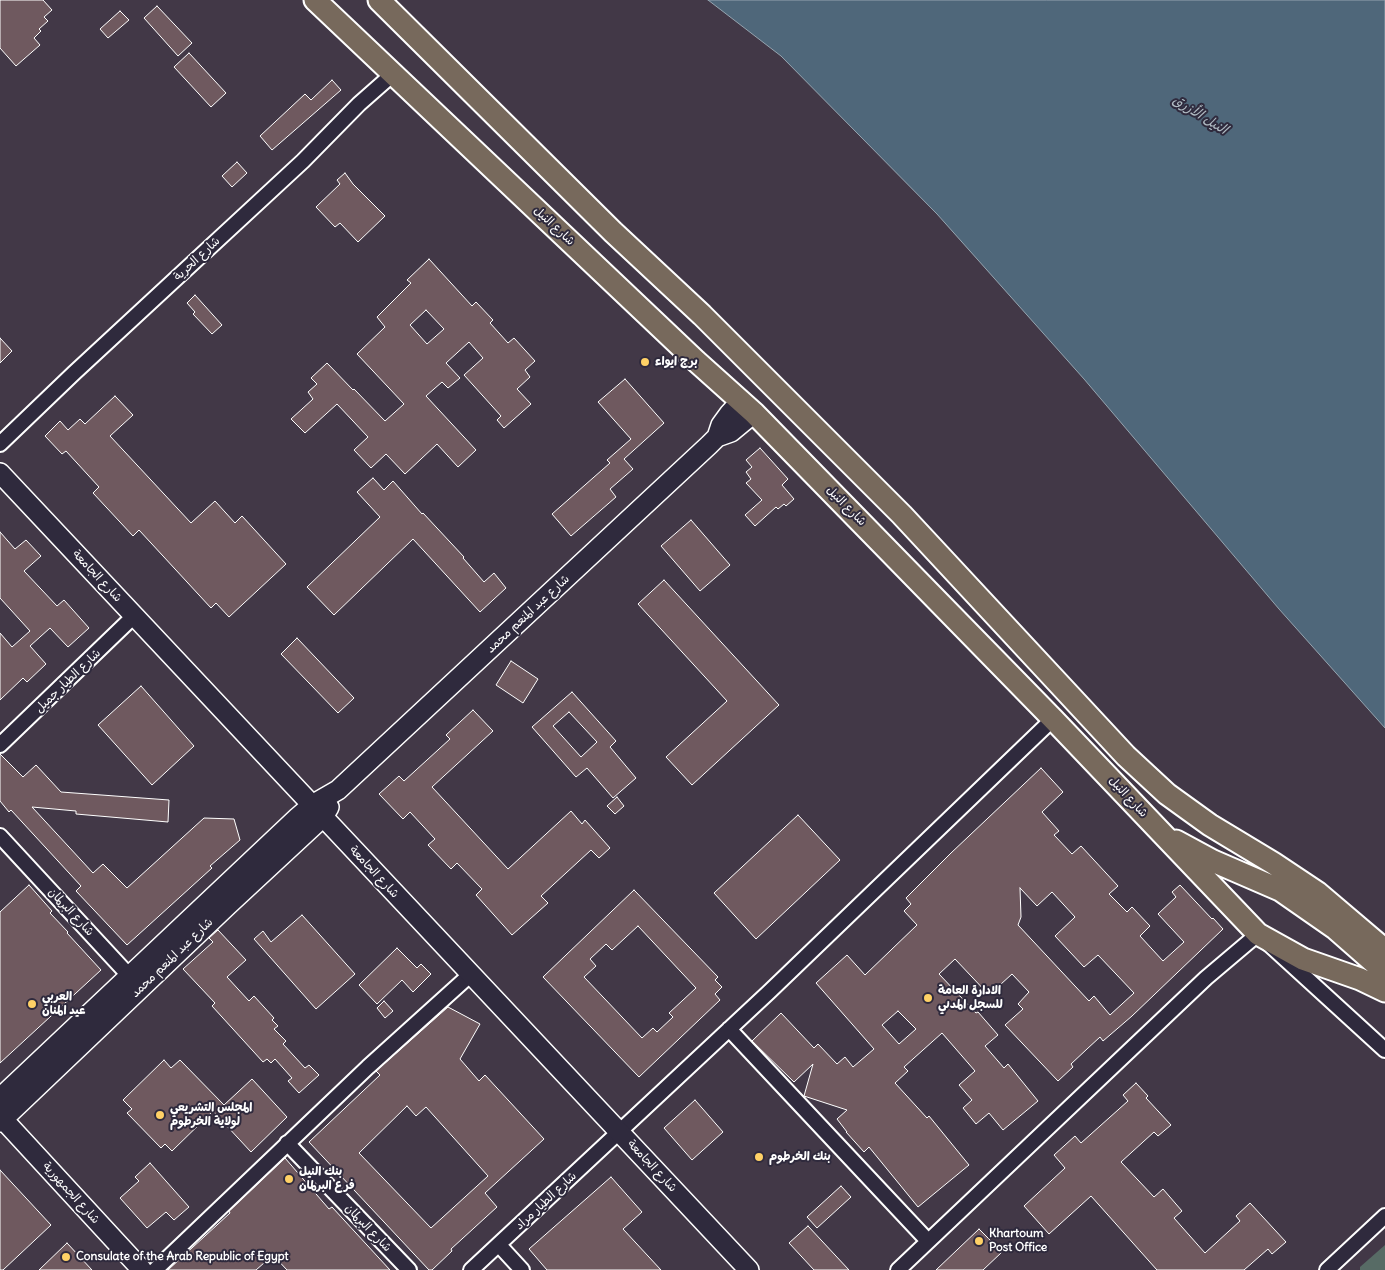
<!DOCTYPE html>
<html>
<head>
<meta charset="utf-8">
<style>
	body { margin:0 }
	canvas { display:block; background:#423847 }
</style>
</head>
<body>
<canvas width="1385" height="1270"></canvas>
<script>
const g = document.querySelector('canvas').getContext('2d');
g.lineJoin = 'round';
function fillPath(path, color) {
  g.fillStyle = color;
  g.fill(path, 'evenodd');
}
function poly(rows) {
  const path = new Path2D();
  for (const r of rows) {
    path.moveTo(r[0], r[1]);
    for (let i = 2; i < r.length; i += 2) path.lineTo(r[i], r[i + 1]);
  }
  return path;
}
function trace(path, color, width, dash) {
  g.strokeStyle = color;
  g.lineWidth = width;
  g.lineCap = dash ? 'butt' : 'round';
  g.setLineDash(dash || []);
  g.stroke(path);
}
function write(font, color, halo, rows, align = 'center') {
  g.font = font + ' Delius,"Playpen Sans Arabic",sans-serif';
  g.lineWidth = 4;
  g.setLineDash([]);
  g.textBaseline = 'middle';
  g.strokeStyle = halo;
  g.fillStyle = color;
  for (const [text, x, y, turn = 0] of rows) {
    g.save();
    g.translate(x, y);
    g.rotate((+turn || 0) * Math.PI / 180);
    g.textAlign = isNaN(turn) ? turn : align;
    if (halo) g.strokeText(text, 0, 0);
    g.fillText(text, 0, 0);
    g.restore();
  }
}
const green = poly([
	[1385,1245,1385,1270,1360,1270,1360,1267]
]);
const water = poly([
	[708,0,1385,0,1385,728,1279,609,1084,379,937,214,781,56,708,0]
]);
const building = poly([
	[0,0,43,0,52,10,44,17,48,21,39,29,41,31,34,38,40,45,16,66,0,48,0,0],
	[157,6,192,43,178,56,144,18,157,6],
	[120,11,129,20,108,38,100,29,120,11],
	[189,53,226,93,211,107,174,67,189,53],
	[332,80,341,90,272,150,260,136,305,94,311,100,332,80],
	[237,162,247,173,232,187,222,176,237,162],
	[345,173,353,184,385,216,358,242,340,223,335,227,316,207,340,184,337,180,345,173],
	[429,259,472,306,476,302,493,320,490,323,508,343,514,338,535,361,525,370,530,377,517,389,531,404,504,428,497,420,501,416,464,375,483,358,469,342,446,363,460,378,448,388,442,382,426,396,476,450,458,467,437,444,405,474,386,454,371,468,354,450,368,437,337,404,305,433,291,419,313,399,308,392,317,384,311,378,327,363,353,390,354,389,385,421,404,404,357,354,385,327,377,317,411,283,407,280,429,259],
	[426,310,444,329,427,344,410,325,426,310],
	[195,295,222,325,212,334,193,314,195,312,187,303,195,295],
	[0,338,12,351,0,363,0,338],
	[625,379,664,423,624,459,633,469,610,489,616,497,571,536,552,514,610,463,607,460,631,439,598,402,625,379],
	[115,396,133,415,110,436,191,523,215,501,235,523,242,516,286,564,229,617,216,603,211,608,139,530,133,536,93,493,99,487,66,451,62,454,45,436,60,421,68,430,80,419,85,424,115,396],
	[760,448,788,479,782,485,794,499,786,506,784,504,778,509,776,507,755,526,745,515,762,500,746,483,751,479,746,472,752,467,746,460,760,448],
	[373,478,384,490,393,481,422,514,423,513,464,557,463,558,484,582,494,573,506,588,480,612,413,539,334,615,307,587,380,517,357,492,373,478],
	[691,520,730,565,700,591,661,546,691,520],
	[0,532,15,549,26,540,41,556,24,571,57,606,64,600,89,628,68,647,50,628,30,646,46,664,27,682,23,678,0,700,0,633,12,647,30,631,0,598,0,532],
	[664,580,779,705,692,785,666,757,727,701,638,604,664,580],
	[297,638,354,698,338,713,281,654,297,638],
	[511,661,538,679,523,703,496,685,511,661],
	[141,686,194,746,152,785,98,725,141,686],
	[572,692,616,741,610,747,636,778,613,798,587,768,576,777,532,727,572,692],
	[569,712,597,742,581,757,553,726,569,712],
	[473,710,493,731,432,787,508,869,571,811,582,824,585,820,610,848,599,858,591,850,541,896,548,903,512,935,476,895,482,889,457,863,451,869,428,845,435,839,410,812,403,819,379,794,399,776,404,781,450,739,446,735,473,710],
	[0,754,23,777,36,765,61,792,169,800,168,822,76,814,76,811,32,807,93,873,103,864,127,888,204,818,234,819,240,840,210,866,212,868,127,945,76,891,81,886,11,810,9,812,0,801,0,754],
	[1041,768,1063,792,1042,812,1059,831,1054,835,1072,854,1081,846,1118,886,1109,894,1127,912,1132,907,1150,926,1140,936,1163,961,1184,942,1158,914,1176,897,1172,892,1180,885,1212,919,1213,918,1223,929,1132,1016,1103,1041,1100,1037,1087,1049,1071,1064,1073,1067,1058,1081,1005,1025,1023,1009,1018,1004,1029,992,1012,974,989,995,955,959,939,974,976,1013,978,1012,998,1035,985,1046,1004,1068,1008,1064,1038,1101,1003,1130,989,1113,976,1124,963,1108,972,1100,959,1085,975,1071,942,1033,904,1067,908,1071,895,1083,927,1118,929,1116,969,1165,918,1207,869,1147,864,1152,846,1132,847,1132,837,1119,847,1110,804,1096,813,1064,794,1082,752,1041,781,1013,814,1048,818,1044,837,1064,845,1057,853,1067,874,1049,816,983,847,955,865,975,917,925,904,911,911,904,906,898,951,853,1041,768],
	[1020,888,1037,906,1052,892,1075,917,1055,936,1084,967,1098,955,1134,993,1110,1015,1094,996,1089,1001,1018,925,1021,917,1020,888],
	[898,1011,916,1029,899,1044,882,1025,898,1011],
	[617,797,624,806,615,814,607,806,617,797],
	[798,815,840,860,756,939,714,893,798,815],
	[29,885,52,911,50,913,68,932,67,933,101,970,0,1063,0,912,29,885],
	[634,890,718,977,715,980,722,987,715,994,720,1000,639,1077,543,977,634,890],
	[638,926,696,988,669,1013,673,1017,657,1032,653,1028,642,1038,584,977,596,966,590,959,606,944,612,950,638,926],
	[302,915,355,974,316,1009,254,939,263,931,271,942,302,915],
	[218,930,246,960,227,977,249,1001,254,996,274,1018,272,1020,278,1026,274,1029,286,1041,283,1044,305,1068,309,1065,319,1075,299,1093,288,1081,292,1078,275,1059,271,1063,267,1059,263,1062,212,1006,215,1003,183,969,213,942,209,938,218,930],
	[397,948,417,968,421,964,431,974,413,992,402,980,377,1004,359,985,397,948],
	[384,1001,393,1011,385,1018,377,1008,384,1001],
	[448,1007,480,1024,460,1059,479,1081,485,1075,544,1139,485,1193,497,1207,451,1249,452,1251,432,1270,429,1270,309,1142,380,1075,376,1071,448,1007],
	[407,1106,416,1116,426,1107,488,1176,431,1228,359,1153,407,1106],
	[164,1060,171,1068,180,1060,224,1105,252,1079,287,1117,251,1152,213,1111,172,1151,165,1144,161,1148,127,1113,132,1109,123,1100,164,1060],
	[1136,1083,1148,1096,1146,1098,1171,1125,1158,1136,1154,1132,1121,1162,1154,1197,1163,1189,1182,1211,1174,1218,1205,1253,1240,1221,1236,1216,1250,1203,1286,1242,1272,1254,1268,1249,1244,1270,1157,1270,1091,1196,1049,1234,1024,1206,1065,1168,1054,1155,1075,1136,1081,1143,1128,1101,1123,1095,1136,1083],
	[695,1100,723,1132,692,1160,664,1128,695,1100],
	[285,1158,329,1209,332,1207,390,1270,287,1270,273,1255,256,1270,168,1270,230,1213,229,1211,285,1158],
	[150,1163,189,1207,174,1220,166,1212,147,1228,120,1198,139,1181,135,1177,150,1163],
	[0,1170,51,1225,3,1270,0,1270,0,1170],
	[611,1177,642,1212,623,1229,661,1270,547,1270,529,1249,611,1177],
	[841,1186,851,1197,817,1228,807,1217,841,1186],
	[808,1226,849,1270,814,1270,789,1243,808,1226],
	[979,1229,1002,1252,983,1270,936,1270,979,1229],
	[67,1243,92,1270,39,1270,67,1243]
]);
const street = poly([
	[0,444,74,373,303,161,359,104,393,74],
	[0,745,134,616],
	[0,836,135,982],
	[729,1029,928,1241],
	[287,1143,409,1270],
	[499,1245,522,1270],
	[155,1270,368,1067,471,974],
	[471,1270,769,992,1053,719],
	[898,1270,1206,978,1258,934,1385,1050],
	[1327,1270,1385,1216]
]);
const secondary = poly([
	[717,437,731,432,754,413],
	[0,473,749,1270],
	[0,1098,298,817,312,805,338,790,709,445,717,437,721,425,729,414,741,401],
	[0,1116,142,1270],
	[0,1122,228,905,323,817,329,807]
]);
const primary = poly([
	[315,0,696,361,754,413,1053,719,1258,934,1303,959,1360,979,1385,991],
	[379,0,613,232,702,315,902,515,1126,756,1167,794,1210,825,1273,863,1318,893,1385,950],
	[1176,841,1213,861,1280,890,1336,929,1385,972]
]);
const markers = [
	[645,362,5,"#ffd166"],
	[928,998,5,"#ffd166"],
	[32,1004,5,"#ffd166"],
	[160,1115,5,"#ffd166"],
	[759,1157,5,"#ffd166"],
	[289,1179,5,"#ffd166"],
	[979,1241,5,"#ffd166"],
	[66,1257,5,"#ffd166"]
];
const streetNames = [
	["شارع النيل",554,226,43],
	["شارع الحرية",197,259,-43],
	["شارع النيل",846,506,45],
	["شارع الجامعة",97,576,47],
	["شارع عبد المنعم محمد",528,614,-43],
	["شارع الطيار جميل",68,681,-44],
	["شارع النيل",1128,797,47],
	["شارع الجامعة",374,872,47],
	["شارع البرلمان",71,912,47],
	["شارع عبد المنعم محمد",172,958,-44],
	["شارع الجامعة",652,1166,47],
	["شارع الجمهورية",71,1193,48],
	["شارع الطيار مراد",546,1201,-43],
	["شارع البرلمان",368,1228,46]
];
const poiNames = [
	["برج ايواء",655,362],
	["الادارة العامة",938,991],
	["للسجل المدني",938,1005],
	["العربي",42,997],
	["عيد المنان",42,1011],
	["المجلس التشريعي",170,1108],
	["لولاية الخرطوم",170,1122],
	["بنك الخرطوم",769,1157],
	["بنك النيل",299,1172],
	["فرع البرلمان",299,1186],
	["Khartoum",989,1234],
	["Post Office",989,1248],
	["Consulate of the Arab Republic of Egypt",76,1257]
];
const waterNames = [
	["النيل الأزرق",1200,115,32]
];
fillPath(green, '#576b65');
fillPath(water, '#4f677a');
trace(water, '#95a4af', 1);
fillPath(building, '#6f595f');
trace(building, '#fff', 1);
trace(street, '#fff', 18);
trace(secondary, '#fff', 22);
trace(primary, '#fff', 25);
trace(street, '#2f2a3d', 14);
trace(secondary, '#2f2a3d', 19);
trace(primary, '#77695c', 21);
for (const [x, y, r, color] of markers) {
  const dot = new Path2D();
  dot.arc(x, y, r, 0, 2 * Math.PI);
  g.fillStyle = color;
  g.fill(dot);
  trace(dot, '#2f2a3d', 2);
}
write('12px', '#fff', '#2f2a3d', streetNames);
write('bold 12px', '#fff', '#2f2a3d', poiNames, 'left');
write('italic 14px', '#b0bbc3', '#2f2a3d', waterNames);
</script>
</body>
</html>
